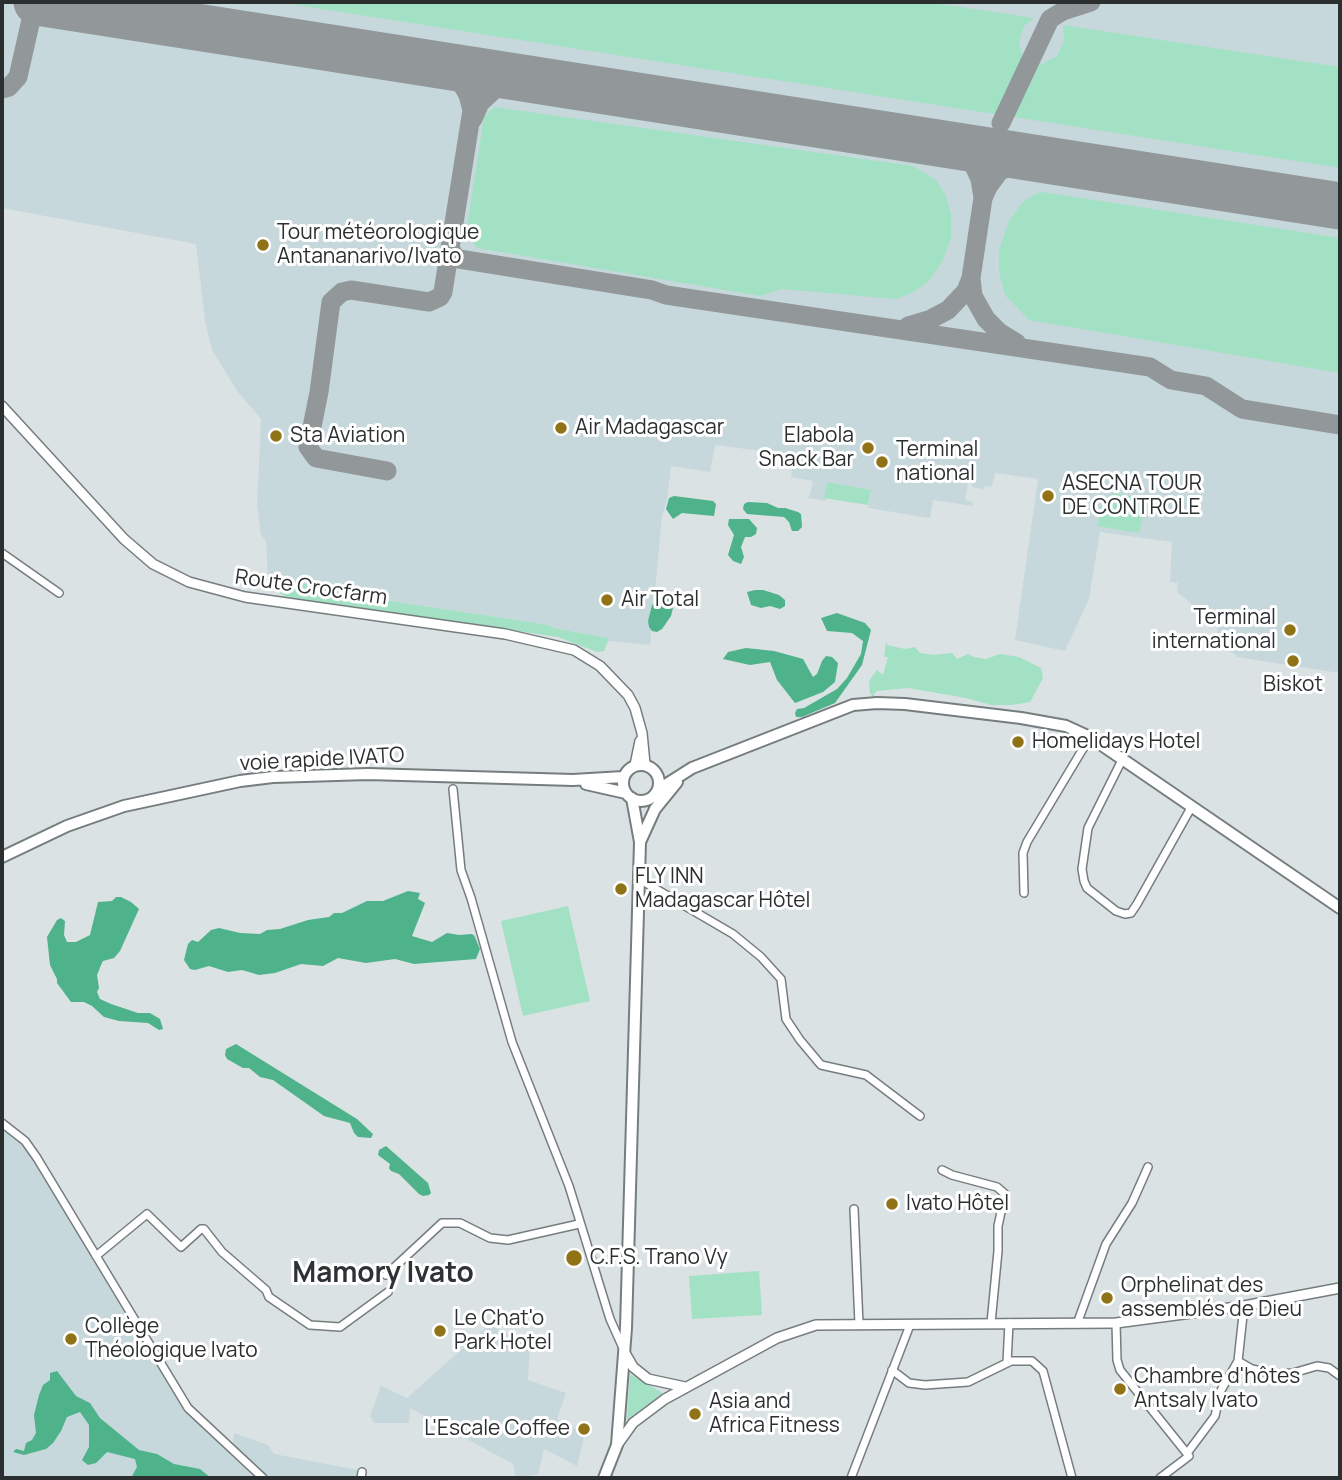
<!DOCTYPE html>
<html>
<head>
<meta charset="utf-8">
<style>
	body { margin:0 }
	#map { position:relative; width:1342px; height:1480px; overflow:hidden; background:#dae2e4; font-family:Manrope,sans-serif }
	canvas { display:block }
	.frame { position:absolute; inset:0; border:4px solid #2c2f30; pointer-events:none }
</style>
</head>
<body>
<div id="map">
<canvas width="1342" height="1480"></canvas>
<div class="frame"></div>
</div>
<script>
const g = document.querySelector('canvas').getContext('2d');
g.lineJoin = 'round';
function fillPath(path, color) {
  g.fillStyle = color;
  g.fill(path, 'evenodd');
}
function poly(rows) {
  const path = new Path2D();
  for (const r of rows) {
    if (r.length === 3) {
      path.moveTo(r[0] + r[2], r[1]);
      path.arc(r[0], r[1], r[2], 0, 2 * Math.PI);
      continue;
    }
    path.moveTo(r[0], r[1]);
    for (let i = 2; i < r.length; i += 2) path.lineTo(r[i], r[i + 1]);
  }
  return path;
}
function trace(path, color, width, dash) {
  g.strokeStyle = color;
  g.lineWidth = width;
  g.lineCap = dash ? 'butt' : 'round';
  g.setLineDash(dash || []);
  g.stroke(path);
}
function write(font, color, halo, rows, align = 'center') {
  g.font = font + ' Manrope,sans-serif';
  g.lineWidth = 6;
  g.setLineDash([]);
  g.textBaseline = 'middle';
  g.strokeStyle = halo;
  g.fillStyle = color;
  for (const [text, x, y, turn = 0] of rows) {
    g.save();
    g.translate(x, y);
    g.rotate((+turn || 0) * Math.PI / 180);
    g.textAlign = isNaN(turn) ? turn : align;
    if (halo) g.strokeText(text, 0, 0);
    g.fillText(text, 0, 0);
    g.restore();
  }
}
const built = poly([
	[2,2,1340,2,1340,673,1236,657,1236,654,1215,647,1218,626,1213,625,1205,615,1177,592,1178,583,1170,582,1172,542,1100,532,1089,599,1065,651,1015,640,1038,479,995,473,992,487,985,486,984,489,972,487,972,484,968,483,965,500,973,502,973,506,933,500,930,518,868,508,871,490,827,483,826,501,808,498,810,495,813,481,791,477,794,455,715,445,710,472,671,466,667,499,662,516,650,645,608,641,608,638,554,628,549,625,397,602,268,578,266,541,261,535,257,505,261,419,238,392,212,350,205,321,196,244,2,208],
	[2,1127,22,1141,34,1158,107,1284,174,1394,198,1423,226,1448,232,1446,234,1433,268,1445,274,1454,358,1470,358,1478,2,1478],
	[489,1325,530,1344,528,1380,566,1393,557,1419,585,1434,577,1466,544,1449,538,1474,516,1478,513,1464,410,1408,409,1423,374,1423,370,1416,381,1386,407,1398]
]);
const green = poly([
	[277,2,928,2,1034,18,1024,26,1019,43,1022,54,1042,64,1057,56,1064,41,1063,25,1340,67,1340,168],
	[494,107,913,166,936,180,945,194,951,214,951,238,942,262,929,281,914,292,896,299,782,289,760,296,477,248,468,236,467,227,484,117],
	[1043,192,1340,238,1340,373,1029,320,1005,295,999,272,999,250,1009,221,1022,203,1033,195],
	[827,482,871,490,868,505,824,498],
	[1112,493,1143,498,1141,511,1143,515,1139,533,1098,526,1100,508,1102,506,1110,506],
	[273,578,397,602,549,625,554,628,608,638,608,641,604,651,597,652,558,637,286,597,276,591],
	[886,642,887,645,905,649,915,647,920,653,933,655,952,653,957,659,968,654,974,657,986,659,1000,654,1019,657,1041,668,1043,678,1030,702,1012,705,991,705,966,698,908,688,877,691,874,694,874,699,870,693,869,681,877,670,883,675,888,657,884,657],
	[568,906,590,1001,523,1016,501,921],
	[759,1271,762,1315,692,1319,689,1276],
	[630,1374,663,1393,627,1420,627,1419]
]);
const forest = poly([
	[674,496,713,501,716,504,714,516,682,513,673,519,666,509,669,498],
	[748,502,767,503,778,508,785,508,798,512,801,514,802,527,798,531,792,531,789,522,784,517,747,514,743,509,744,504],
	[729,519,749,519,757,528,756,534,751,537,745,537,741,547,744,557,741,564,733,561,728,555,734,535,728,525],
	[755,590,763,590,779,595,785,600,785,606,780,609,770,606,761,608,751,605,747,592],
	[671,595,675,596,675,600,671,616,662,629,657,632,652,631,649,627,648,621,652,605],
	[837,613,865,623,871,630,862,665,835,703,802,717,796,717,795,713,797,709,804,708,837,689,847,678,861,654,863,641,852,633,827,631,821,618],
	[746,648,774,651,803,659,813,677,817,674,822,661,826,656,832,657,838,663,835,682,823,692,795,703,777,680,770,662,750,665,723,659,728,652],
	[408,891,420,893,418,899,425,903,412,936,432,942,447,933,459,935,471,934,474,935,480,949,476,959,414,964,395,959,366,963,338,958,323,966,301,964,275,973,259,975,242,970,228,972,209,966,195,970,190,969,184,960,188,944,192,940,198,942,211,930,219,928,240,933,260,934,267,930,280,929,308,920,329,917,334,913,342,913,367,901,383,901],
	[116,897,121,897,131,902,139,909,120,951,114,958,103,961,101,965,97,975,99,988,97,992,100,999,111,1004,138,1013,150,1013,160,1019,163,1029,159,1030,148,1023,119,1021,104,1017,92,1006,84,1002,71,1002,57,983,57,979,50,965,47,937,57,920,61,918,65,921,64,935,67,942,76,942,90,935,98,902,112,901],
	[236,1044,357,1119,373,1134,371,1138,358,1137,354,1133,350,1123,324,1116,273,1080,260,1077,249,1068,243,1068,227,1059,225,1055,226,1049],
	[386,1146,428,1183,431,1193,429,1195,423,1196,419,1194,399,1174,391,1171,389,1168,390,1164,378,1155,379,1150],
	[57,1371,76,1396,90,1403,100,1418,139,1450,157,1454,174,1464,200,1469,211,1478,131,1478,137,1467,135,1459,107,1452,96,1463,88,1465,82,1460,89,1447,89,1425,80,1412,67,1417,61,1431,53,1443,46,1449,24,1455,13,1452,16,1449,24,1451,26,1443,32,1440,36,1433,34,1415,39,1395,43,1385,50,1380,50,1373]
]);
const taxiway = poly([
	[2,89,9,87,18,77,35,2],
	[473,119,480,103,498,86,515,80,533,79],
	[1001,123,1050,19,1063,11,1091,2],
	[941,143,961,153,973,164,980,179,983,198],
	[451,249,453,255,459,259,652,290,666,295,1150,367,1171,380,1206,386,1242,409,1340,425],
	[908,326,931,319,948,310,966,291,971,278],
	[1017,343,999,332,986,319,973,296,971,278,983,198,988,187,999,172,1010,165,1033,159],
	[387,471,316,458,308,447,319,392,331,302,342,292,351,290,429,302,440,297,443,292,472,110,468,95,460,81,448,70,432,64]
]);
const runway = poly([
	[37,2,1340,206]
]);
const minor = poly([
	[2,553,59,593],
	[1123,758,1088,828,1082,869,1084,881,1087,888,1116,911,1125,914,1131,913,1137,904,1192,806],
	[453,789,461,870,471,898,512,1042,569,1186,610,1319,623,1348],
	[639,879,733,934,761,957,781,979,786,1019,800,1040,821,1065,866,1075,920,1116],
	[1024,893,1023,853,1027,842,1090,737],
	[2,1123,25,1141,37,1158,188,1408,263,1478],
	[942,1170,952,1175,997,1187,1005,1194,998,1226,998,1251,991,1323],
	[854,1209,859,1324],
	[96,1256,147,1214,181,1247,201,1229,204,1229,222,1252,266,1290,269,1297,310,1325,340,1327,388,1292],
	[386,1275,442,1223,460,1223,490,1238,508,1240,579,1224],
	[1244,1306,1238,1361,1252,1369,1274,1374,1293,1373,1317,1366,1329,1368,1340,1376],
	[1116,1323,1117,1360,1120,1370,1189,1456,1160,1478],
	[1077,1324,1106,1244,1132,1203,1148,1167],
	[1007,1363,1009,1323],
	[892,1370,909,1383,925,1385,968,1382,1011,1361,1032,1361,1043,1371,1072,1478],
	[1188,1452,1215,1416,1217,1407,1216,1399,1238,1361],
	[361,1478,362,1472],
	[851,1478,910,1325]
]);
const tertiary = poly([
	[2,406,124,539,153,564,189,582,245,597,505,634,574,650,600,666,628,695,635,708,642,733,645,764],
	[635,765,640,741],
	[625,1353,633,1367,648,1379,685,1387],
	[618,1444,633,1423,665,1399,777,1338,816,1325,1116,1323,1244,1306,1340,1288]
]);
const secondary = poly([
	[641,783,18],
	[586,784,626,793],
	[659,789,692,768,853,705,877,703,905,704,1021,718,1066,726,1090,737,1340,908],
	[640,842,655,809,677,782],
	[2,857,67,826,124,806,240,781,273,777,368,774,573,780,623,777],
	[604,1478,617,1445,626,1328,640,842,632,798]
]);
const markers = [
	[263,245,7,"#907217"],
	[561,428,7,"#907217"],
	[276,436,7,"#907217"],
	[868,448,7,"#907217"],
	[882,462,7,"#907217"],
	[1048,496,7,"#907217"],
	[607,600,7,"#907217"],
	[1290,630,7,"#907217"],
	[1293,661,7,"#907217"],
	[1018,742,7,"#907217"],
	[621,889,7,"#907217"],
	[892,1204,7,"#907217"],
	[574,1258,9,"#907217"],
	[1107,1298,7,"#907217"],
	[440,1331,7,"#907217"],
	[71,1339,7,"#907217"],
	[1120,1389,7,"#907217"],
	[695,1414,7,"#907217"],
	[584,1429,7,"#907217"]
];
const poiNames = [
	["Tour météorologique",277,233],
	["Antananarivo/Ivato",277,257],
	["Air Madagascar",575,428],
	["Sta Aviation",290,436],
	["Elabola",854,436,"right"],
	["Snack Bar",854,460,"right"],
	["Terminal",896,450],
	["national",896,474],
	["ASECNA TOUR",1062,484],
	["DE CONTROLE",1062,508],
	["Air Total",621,600],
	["Terminal",1276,618,"right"],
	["international",1276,642,"right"],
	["Biskot",1293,685,"center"],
	["Homelidays Hotel",1032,742],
	["FLY INN",635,877],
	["Madagascar Hôtel",635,901],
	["Ivato Hôtel",906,1204],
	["C.F.S. Trano Vy",590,1258],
	["Orphelinat des",1121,1286],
	["assemblés de Dieu",1121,1310],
	["Le Chat'o",454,1319],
	["Park Hotel",454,1343],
	["Collège",85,1327],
	["Théologique Ivato",85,1351],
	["Chambre d'hôtes",1134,1377],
	["Antsaly Ivato",1134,1401],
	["Asia and",709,1402],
	["Africa Fitness",709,1426],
	["L'Escale Coffee",570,1429,"right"]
];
const streetNames = [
	["Route Crocfarm",311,588,8],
	["voie rapide IVATO",322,760,-3]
];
const districtNames = [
	["Mamory Ivato",383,1274]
];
fillPath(built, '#c7d8dc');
fillPath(green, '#a3e1c4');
fillPath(forest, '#4eb28a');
trace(taxiway, '#92989a', 19);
trace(runway, '#92989a', 47);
trace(minor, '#767d7f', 10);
trace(tertiary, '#767d7f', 12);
trace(secondary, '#767d7f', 14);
trace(minor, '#fff', 7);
trace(tertiary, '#fff', 9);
trace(secondary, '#fff', 10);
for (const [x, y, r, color] of markers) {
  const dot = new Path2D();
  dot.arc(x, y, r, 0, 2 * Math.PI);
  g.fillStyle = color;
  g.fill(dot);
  trace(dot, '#fff', 2.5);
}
write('21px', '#2c2f30', '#fff', poiNames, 'left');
write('21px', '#2c2f30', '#fff', streetNames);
write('bold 28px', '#2d3334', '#fff', districtNames);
</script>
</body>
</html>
